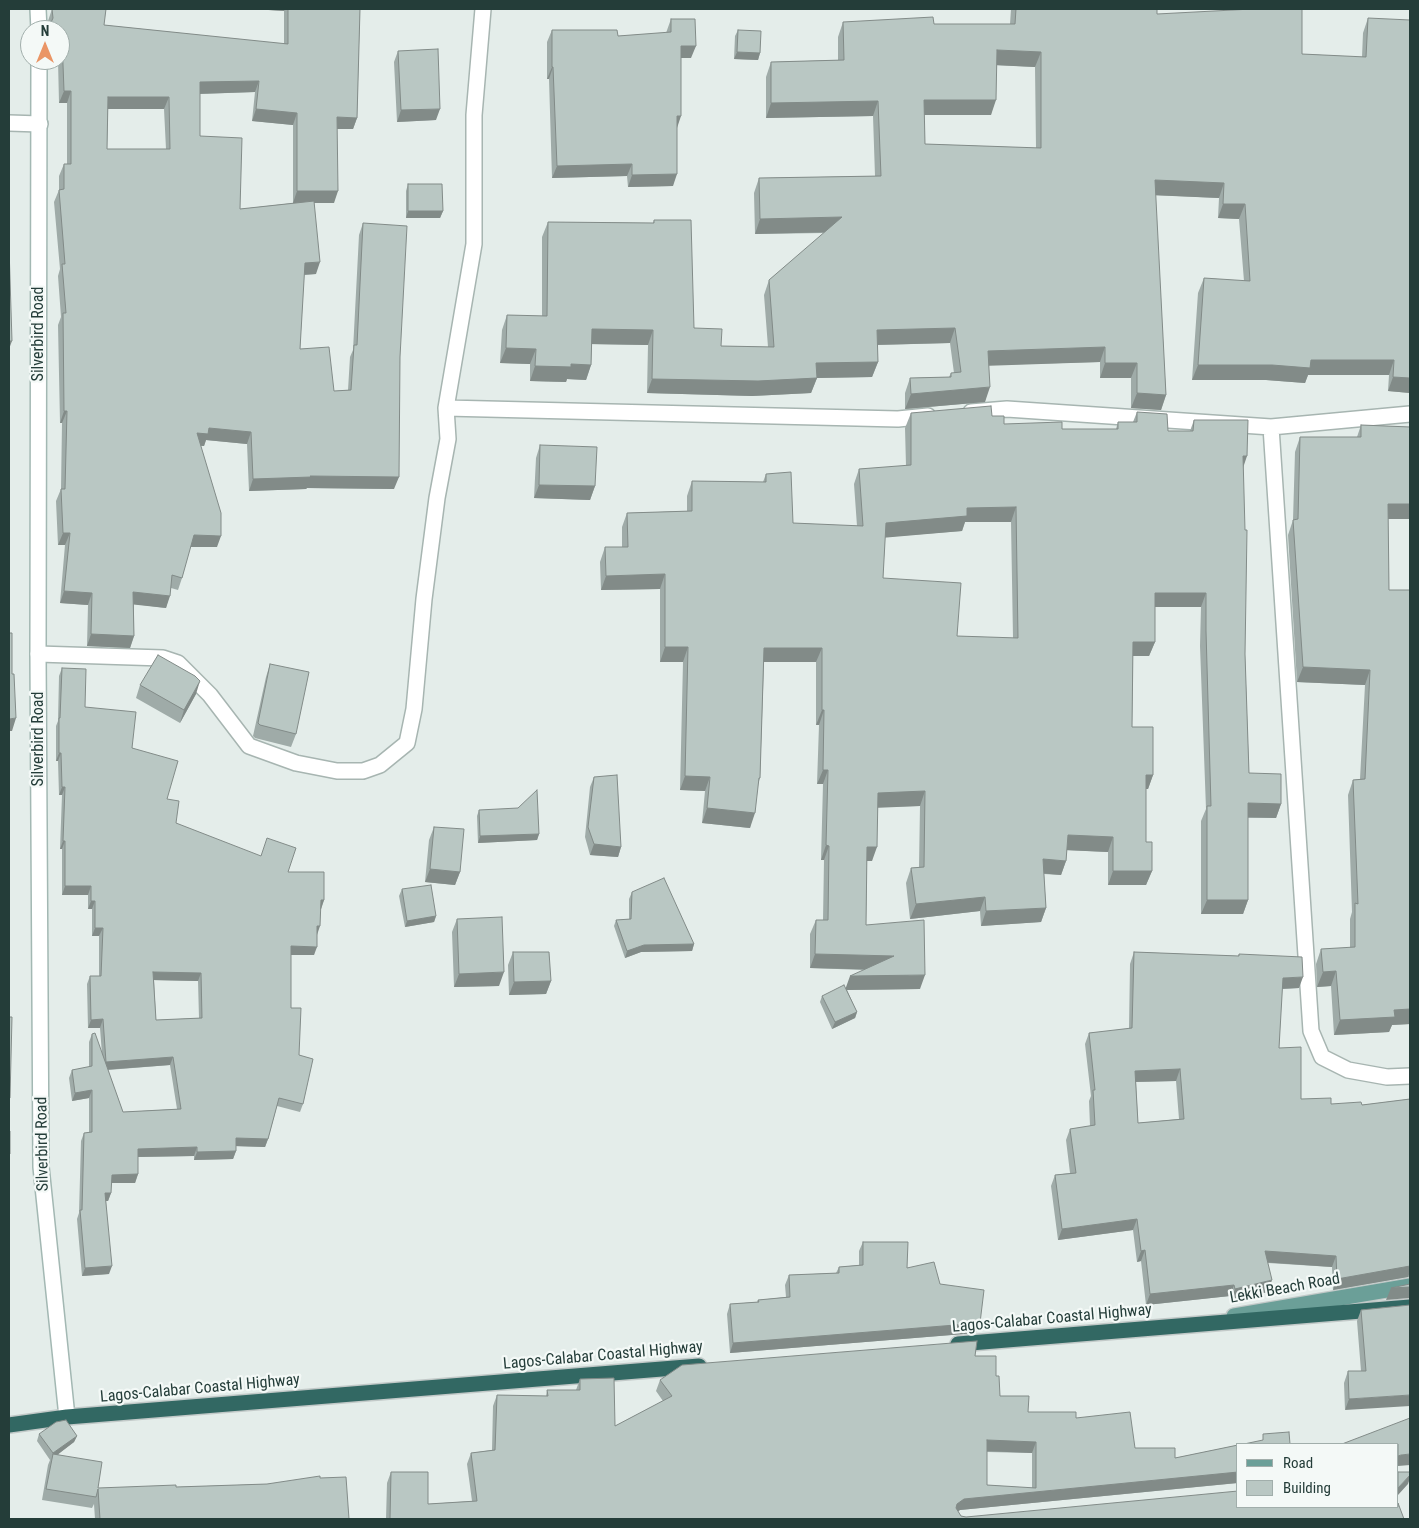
<!DOCTYPE html>
<html>
<head>
<meta charset="utf-8">
<style>
	body { margin:0 }
	#map { position:relative; width:1419px; height:1528px; overflow:hidden; background:#e4edea; font-family:"Roboto Condensed",sans-serif }
	canvas { display:block }
	.frame { position:absolute; inset:0; border:10px solid #243d39; pointer-events:none }
	.legend { position:absolute; left:1236px; top:1443px; width:162px; height:65px; box-sizing:border-box; background:#f4f9f7; border:1px solid #a1aeab; margin:0; padding:6px 9px; list-style:none; font-size:15px; color:#243d39 }
	.legend li { display:flex; align-items:center; gap:10px; height:25px }
	.legend b { width:25px; border:1px solid #a1aeab }
	.north { position:absolute; left:20px; top:20px; width:50px; height:50px; box-sizing:border-box; background:#f4f9f7; border:1px solid #a1aeab; border-radius:50%; rotate:0deg; font-size:14px; font-weight:700; line-height:20px; text-align:center; color:#243d39 }
	.north::after { content:''; display:block; margin:auto; width:18px; height:22px; background:#ea9565; clip-path:polygon(50% 0,100% 100%,50% 72%,0 100%) }
</style>
</head>
<body>
<div id="map">
<canvas width="1419" height="1528"></canvas>
<div class="frame"></div>
<ul class="legend">
<li><b style="height:6px;background:#6b9f98"></b>Road</li>
<li><b style="height:14px;background:#b9c7c3"></b>Building</li>
</ul>
<div class="north">N</div>
</div>
<script>
const g = document.querySelector('canvas').getContext('2d');
g.lineJoin = 'round';
function poly(rows) {
  const path = new Path2D();
  for (const r of rows) {
    path.moveTo(r[0], r[1]);
    for (let i = 2; i < r.length; i += 2) path.lineTo(r[i], r[i + 1]);
  }
  return path;
}
function trace(path, color, width, dash) {
  g.strokeStyle = color;
  g.lineWidth = width;
  g.lineCap = dash ? 'butt' : 'round';
  g.setLineDash(dash || []);
  g.stroke(path);
}
function fillPath(path, color) {
  g.fillStyle = color;
  g.fill(path, 'evenodd');
}
function write(font, color, halo, rows, align = 'center') {
  g.font = font + ' "Roboto Condensed",sans-serif';
  g.lineWidth = 4.5;
  g.setLineDash([]);
  g.textBaseline = 'middle';
  g.strokeStyle = halo;
  g.fillStyle = color;
  for (const [text, x, y, turn = 0] of rows) {
    g.save();
    g.translate(x, y);
    g.rotate((+turn || 0) * Math.PI / 180);
    g.textAlign = isNaN(turn) ? turn : align;
    if (halo) g.strokeText(text, 0, 0);
    g.fillText(text, 0, 0);
    g.restore();
  }
}
const street = poly([
	[9,123,40,124],
	[446,408,898,419,928,416],
	[971,412,1007,409,1271,427,1410,414],
	[1271,427,1311,1031,1322,1057,1348,1070,1387,1077,1410,1076],
	[38,654,163,658,178,663,210,695,249,746,296,763,337,771,363,771,380,765,407,743,414,709,424,599,437,498,448,439,446,408,474,244,474,115,483,9]
]);
const secondary = poly([
	[38,9,39,30],
	[39,60,38,654,41,1167,67,1417]
]);
const primary = poly([
	[1234,1316,1410,1286]
]);
const highway = poly([
	[958,1344,1410,1307],
	[9,1425,67,1417,699,1366]
]);
const wall = poly([
	[52,9,104,25,284,44,284,11,253,9,360,9,357,118,353,129,337,129,334,203,314,203,316,274,304,275,300,349,334,391,348,390,350,357,353,350,359,235,363,223,400,357,394,489,307,488,306,489,249,491,247,444,206,440,204,446,201,446,217,547,190,547,182,578,178,590,171,588,166,608,134,604,134,636,130,648,87,646,88,605,60,603,65,545,58,545,56,501,61,489,62,423,60,423,58,325,61,317,58,276,60,269,54,202,59,190,59,176,64,164,67,164,67,103,59,103,58,60,60,60,60,30,48,30,48,21],
	[255,92,252,121,293,125,293,203,240,209,200,136,200,94],
	[108,109,164,109,166,149,107,149],
	[1011,9,1157,9,1157,14,1302,54,1362,57,1363,33,1368,18,1410,393,1388,391,1389,375,1308,375,1305,383,1266,380,1192,380,1198,293,1204,278,1244,281,1239,219,1218,218,1219,198,1155,195,1166,395,1161,410,1131,408,1131,378,1100,378,1100,362,989,365,985,402,905,409,905,393,910,378,949,377,951,373,954,373,950,343,877,345,878,362,872,377,817,378,811,393,752,396,647,393,648,345,592,344,591,365,586,380,567,379,566,382,530,381,530,364,500,363,502,330,507,315,542,316,542,237,548,222,653,223,654,220,694,328,721,346,768,347,764,295,769,280,825,233,755,234,754,193,759,178,875,176,873,116,766,118,766,77,771,62,838,60,838,37,843,22,934,24,1010,24],
	[997,65,1035,67,1036,148,925,144,924,115,991,115],
	[671,19,691,58,681,58,673,186,628,187,627,176,552,178,549,79,547,79,547,42,552,30,618,36,666,33],
	[738,30,760,53,758,60,734,59,735,36],
	[398,51,436,120,397,122,394,62],
	[408,184,443,211,440,218,406,218,406,191],
	[1137,412,1168,431,1190,431,1194,420,1243,467,1245,654,1249,773,1281,804,1276,818,1248,818,1248,900,1243,914,1201,914,1201,821,1206,809,1200,646,1201,607,1155,607,1155,642,1149,656,1133,656,1132,727,1153,775,1148,789,1146,789,1146,842,1152,871,1146,885,1108,885,1108,852,1067,850,1066,861,1061,875,1044,874,1046,908,1041,922,981,926,980,911,910,919,906,883,911,868,919,867,920,806,878,807,872,861,867,861,866,925,920,989,847,990,857,1012,855,1018,832,1029,820,1002,822,996,846,988,864,970,810,968,810,934,816,920,823,920,824,860,821,860,823,784,817,784,819,725,816,725,816,662,764,662,760,778,758,784,750,828,702,823,705,791,680,790,683,662,660,662,660,589,601,590,600,562,605,547,622,547,622,527,627,513,687,511,687,496,692,481,763,482,766,474,793,523,857,526,854,484,859,469,906,466,905,428,911,413,992,416,1004,424,1062,429,1116,429,1118,422,1133,422],
	[965,522,1011,522,1013,638,957,636,883,578,885,537,962,531],
	[1361,425,1410,427,1410,519,1388,519,1389,590,1410,590,1410,1024,1392,1025,1389,1032,1334,1035,1331,986,1317,987,1316,964,1321,949,1350,948,1350,919,1352,912,1348,795,1353,780,1360,779,1365,685,1297,682,1288,535,1293,520,1295,452,1300,437,1357,437],
	[540,445,595,486,590,500,534,498,536,458],
	[270,664,296,734,291,747,255,738,253,736,266,677],
	[62,668,85,707,132,748,167,799,176,823,288,872,324,900,321,909,320,909,314,955,291,955,291,1008,299,1055,303,1104,300,1112,277,1106,268,1139,265,1147,236,1146,236,1151,233,1159,194,1160,194,1156,138,1157,138,1174,135,1183,111,1183,111,1193,108,1201,106,1201,109,1274,82,1276,77,1219,79,1213,81,1141,84,1133,89,1133,89,1098,72,1101,69,1078,72,1070,89,1067,89,1042,92,1034,102,1054,100,1028,88,1028,87,984,90,976,99,976,99,936,92,936,92,909,88,909,88,895,62,895,62,849,60,849,62,795,59,795,58,761,56,761,56,726,58,721,59,676],
	[154,980,198,981,199,1018,156,1020],
	[170,1065,177,1109,123,1112,108,1070],
	[140,685,196,694,180,723,136,698],
	[594,777,621,847,618,857,590,855,585,837,590,787],
	[479,810,539,834,537,840,478,843,477,816],
	[434,827,460,872,455,885,425,882,429,840],
	[402,889,436,916,434,922,405,927,399,896],
	[632,892,694,944,692,951,641,952,625,958,614,926,616,920,629,919,629,899],
	[457,919,499,986,454,987,452,932],
	[513,952,551,981,546,994,509,995,508,965],
	[1134,952,1238,956,1239,954,1299,988,1282,989,1279,1048,1301,1099,1331,1104,1362,1105,1410,1099,1410,1277,1408,1277,1333,1290,1332,1267,1268,1263,1268,1292,1231,1300,1230,1296,1146,1305,1141,1261,1137,1262,1133,1230,1058,1240,1051,1186,1055,1175,1070,1173,1066,1140,1070,1129,1090,1126,1089,1101,1091,1096,1085,1044,1089,1033,1129,1029,1130,964],
	[1176,1081,1179,1119,1138,1123,1136,1082],
	[863,1242,907,1268,940,1284,976,1333,730,1353,727,1314,730,1304,757,1302,758,1300,786,1297,785,1285,789,1275,836,1273,839,1267,859,1265,859,1251],
	[1410,1305,1345,1410,1344,1383,1348,1371,1361,1371,1357,1321,1361,1310],
	[975,1356,996,1376,1000,1396,1028,1412,1076,1418,1135,1448,1175,1458,1238,1445,1238,1483,960,1510,958,1511,961,1516,966,1517,1238,1507,1404,1519,386,1519,387,1483,391,1472,428,1504,472,1501,467,1464,471,1453,492,1450,493,1406,497,1395,546,1396,547,1390,576,1390,580,1379,615,1426,663,1401,656,1391,660,1380],
	[987,1452,1032,1453,1032,1488,987,1485],
	[39,1434,77,1436,74,1442,58,1454,98,1488,176,1487,267,1484,320,1478,349,1519,95,1519,94,1504,92,1508,42,1500,48,1465,50,1460,37,1441]
]);
const shadedWall = poly([
	[253,9,285,9,284,11],
	[681,46,696,46,691,58,677,58],
	[997,50,1041,52,1035,67,992,65],
	[737,52,760,53,758,60,734,59],
	[552,67,553,67,549,79,547,79],
	[259,81,255,92,195,94,200,82],
	[64,91,71,91,67,103,59,103],
	[108,97,169,97,164,109,104,109],
	[924,100,996,100,991,115,919,115],
	[878,101,873,116,766,118,771,103],
	[256,109,297,113,293,125,252,121],
	[440,109,436,120,397,122,401,110],
	[677,116,681,116,677,128],
	[337,117,357,118,353,129,333,129],
	[632,164,627,176,552,178,557,166],
	[677,174,673,186,628,187,632,175],
	[1155,180,1224,183,1219,198,1149,195],
	[297,191,338,191,334,203,293,203],
	[1223,204,1245,204,1239,219,1218,218],
	[408,211,443,211,440,218,406,218],
	[842,217,837,232,755,234,760,219],
	[320,262,316,274,300,275,305,263],
	[955,328,950,343,872,345,877,330],
	[592,329,653,330,648,345,587,344],
	[9,341,12,341,9,349],
	[1105,347,1100,362,982,366,988,351],
	[506,348,536,349,530,364,500,363],
	[1311,360,1394,360,1389,375,1308,375,1305,383,1266,380,1192,380,1198,365],
	[878,362,872,377,817,378,811,393,752,396,647,393,652,379,816,363],
	[1105,363,1137,363,1131,378,1100,378],
	[571,364,591,365,586,380,567,379,566,382,530,381,535,366],
	[1393,377,1410,378,1410,393,1388,391],
	[990,387,985,402,905,409,911,394],
	[1137,393,1166,395,1161,410,1131,408],
	[64,411,67,411,62,423,60,423],
	[209,428,251,432,247,444,206,440,204,446,193,445,197,433],
	[1243,456,1247,456,1242,471],
	[310,476,399,477,394,489,307,488,306,489,249,491,253,479],
	[539,485,595,486,590,500,534,498],
	[1388,504,1410,504,1410,519,1382,519],
	[1016,507,1011,522,965,522,962,531,881,538,886,523,967,508],
	[63,533,70,533,65,545,58,545],
	[194,535,221,536,217,547,189,547],
	[665,574,660,589,601,590,606,576],
	[64,591,92,593,88,605,60,603],
	[133,592,170,596,166,608,129,604],
	[1155,593,1206,593,1201,607,1149,607],
	[91,634,134,636,130,648,87,646],
	[1133,642,1155,642,1149,656,1128,656],
	[665,647,688,647,683,662,660,662],
	[764,648,822,648,816,662,759,662],
	[1303,667,1370,670,1365,685,1297,682],
	[200,681,196,694,180,723,184,710],
	[822,710,824,710,819,725,816,725],
	[16,718,12,731,9,731,9,719],
	[59,753,61,753,58,761,56,761],
	[823,770,828,770,823,784,817,784],
	[1146,775,1153,775,1148,789,1141,789],
	[685,776,710,777,705,791,680,790],
	[62,787,65,787,62,795,59,795],
	[925,791,920,806,873,808,878,793],
	[1248,803,1281,804,1276,818,1243,817],
	[707,808,755,813,750,828,702,823],
	[539,834,537,840,478,843,480,836],
	[1068,835,1113,837,1108,852,1063,850],
	[63,841,65,841,62,849,60,849],
	[594,844,621,847,618,857,590,855],
	[826,845,829,846,824,860,821,860],
	[867,847,877,847,872,861,862,861],
	[1043,859,1066,861,1061,875,1038,873],
	[430,869,460,872,455,885,425,882],
	[1113,871,1152,871,1146,885,1108,885],
	[65,886,91,886,88,895,62,895],
	[985,897,980,911,910,919,916,904],
	[321,900,324,900,321,909,318,909],
	[1207,900,1248,900,1243,914,1201,914],
	[91,901,95,901,92,909,88,909],
	[1046,908,1041,922,981,926,986,911],
	[436,916,434,922,405,927,407,921],
	[317,926,320,926,317,935],
	[95,928,103,928,99,936,92,936],
	[694,944,692,951,641,952,625,958,627,951,644,945],
	[291,946,317,947,314,955,288,955],
	[815,954,894,956,889,970,810,968],
	[1336,971,1331,986,1317,987,1323,972],
	[153,972,201,973,198,981,150,980],
	[504,972,499,986,454,987,459,974],
	[925,975,920,989,845,990,850,976],
	[1303,977,1299,988,1279,989,1283,978],
	[551,981,546,994,509,995,514,982],
	[1410,1009,1410,1024,1392,1025,1389,1032,1334,1035,1340,1020,1394,1010],
	[857,1012,855,1018,832,1029,835,1022],
	[103,1019,100,1028,88,1028,91,1020],
	[173,1057,170,1065,103,1070,106,1062],
	[1180,1069,1176,1081,1131,1082,1135,1071],
	[92,1090,89,1098,72,1101,75,1093],
	[236,1138,268,1139,265,1147,233,1146],
	[197,1147,194,1156,135,1157,138,1149],
	[236,1151,233,1159,194,1160,197,1152],
	[138,1174,135,1183,109,1183,112,1175],
	[105,1193,111,1193,108,1201,102,1201],
	[1137,1219,1133,1230,1058,1240,1062,1229],
	[1145,1250,1141,1261,1137,1262,1141,1251],
	[1265,1251,1336,1256,1332,1267,1261,1262],
	[112,1266,109,1274,82,1276,85,1268],
	[1410,1266,1410,1272,1408,1277,1333,1290,1337,1279],
	[1272,1280,1268,1292,1231,1300,1235,1289],
	[1234,1285,1230,1296,1146,1305,1150,1294],
	[1410,1287,1410,1295,1409,1298,1386,1300,1391,1288],
	[980,1323,976,1333,730,1353,733,1343],
	[1410,1395,1410,1406,1345,1410,1349,1399],
	[77,1436,74,1442,52,1459,53,1453],
	[987,1440,1036,1442,1032,1453,983,1451],
	[1410,1454,1410,1465,1398,1466,1398,1456,1401,1455],
	[1238,1472,1237,1483,960,1510,953,1515,957,1504,964,1499],
	[1410,1475,1410,1478,1408,1484,1398,1495,1398,1488]
]);
const building = poly([
	[52,9,106,9,104,25,288,44,288,9,360,9,357,118,337,117,338,191,297,191,297,113,256,109,259,81,200,82,200,136,242,138,240,209,314,201,320,262,305,263,300,349,329,347,334,391,351,390,354,345,357,345,363,223,407,226,400,357,399,477,310,476,311,477,253,479,251,432,209,428,208,434,197,433,221,513,221,536,194,535,182,578,172,575,170,596,133,592,134,636,91,634,92,593,64,591,70,533,63,533,61,489,65,489,67,411,64,411,63,313,66,313,62,264,65,264,59,190,64,189,64,164,71,164,71,91,64,91,62,38,60,38,60,30,50,30,50,25,53,18,52,9],
	[108,97,169,97,170,149,107,149,108,97],
	[1016,9,1157,9,1157,14,1252,9,1302,9,1302,54,1366,57,1368,18,1410,20,1410,378,1393,377,1394,360,1311,360,1310,368,1272,365,1198,365,1204,278,1250,281,1245,204,1223,204,1224,183,1155,180,1166,395,1137,393,1137,363,1105,363,1105,347,988,351,990,387,911,394,910,378,951,377,951,373,961,372,955,328,877,330,878,362,816,363,817,378,758,381,652,379,653,330,592,329,591,365,571,364,571,367,535,366,536,349,506,348,507,315,547,316,548,222,654,223,654,220,691,220,694,328,722,329,721,346,774,347,769,280,842,217,760,219,759,178,881,176,878,101,771,103,771,62,844,60,843,22,933,17,934,24,1015,24,1016,9],
	[997,50,1041,52,1041,148,925,144,924,100,996,100,997,50],
	[671,19,695,19,696,46,681,46,681,116,677,116,677,174,632,175,632,164,557,166,553,67,552,67,552,30,617,30,618,36,671,32,671,19],
	[738,30,761,31,760,53,737,52,738,30],
	[438,49,440,109,401,110,398,51,438,49],
	[408,184,442,184,443,211,408,211,408,184],
	[9,247,12,341,9,341,9,247],
	[991,406,992,416,1004,416,1004,424,1062,422,1062,429,1118,429,1118,422,1137,422,1137,412,1167,414,1168,431,1193,431,1194,420,1248,420,1247,456,1243,456,1245,530,1247,530,1245,654,1249,773,1281,774,1281,804,1248,803,1248,900,1207,900,1207,806,1211,806,1206,631,1206,593,1155,593,1155,642,1133,642,1132,727,1153,727,1153,775,1146,775,1146,842,1152,842,1152,871,1113,871,1113,837,1068,835,1066,861,1043,859,1046,908,986,911,985,897,916,904,911,868,924,867,925,791,878,793,877,847,867,847,866,925,924,920,925,975,850,976,894,956,815,954,816,920,828,920,829,846,826,845,828,770,823,770,824,710,822,710,822,648,764,648,760,778,759,778,755,813,707,808,710,777,685,776,688,647,665,647,665,574,606,576,605,547,628,547,627,513,692,511,692,481,766,482,766,474,791,472,793,523,863,526,859,469,911,465,911,413,991,406],
	[1016,507,1018,638,957,636,961,583,883,578,886,523,967,516,967,508,1016,507],
	[1361,425,1410,427,1410,504,1388,504,1389,590,1410,590,1410,1009,1394,1010,1395,1017,1340,1020,1336,971,1323,972,1321,949,1355,947,1355,903,1358,904,1353,780,1365,779,1370,670,1303,667,1293,520,1298,519,1300,437,1361,437,1361,425],
	[540,445,597,447,595,486,539,485,540,445],
	[9,633,12,633,12,674,14,674,16,718,9,719,9,633],
	[158,655,195,676,200,681,184,710,140,685,158,655],
	[270,664,309,672,296,734,260,725,258,723,270,664],
	[62,668,86,669,85,707,136,712,132,748,178,761,167,799,179,801,176,823,261,856,267,838,296,848,288,872,324,872,324,900,321,900,320,926,317,926,317,947,291,946,291,1008,301,1008,299,1055,313,1059,303,1104,279,1098,268,1139,236,1138,236,1151,197,1152,197,1147,138,1149,138,1174,112,1175,111,1193,105,1193,112,1266,85,1268,80,1210,82,1210,84,1133,92,1132,92,1090,75,1093,72,1070,92,1066,92,1034,95,1033,123,1112,181,1109,173,1057,106,1062,103,1019,91,1020,90,976,101,976,103,928,95,928,95,901,91,901,91,886,65,886,65,841,63,841,65,787,62,787,61,753,59,753,59,718,60,718,62,668],
	[153,972,201,973,202,1018,156,1020,153,972],
	[617,775,621,847,594,844,588,827,594,777,617,775],
	[537,790,539,834,480,836,479,810,518,808,537,790],
	[434,827,464,829,460,872,430,869,434,827],
	[664,878,694,944,644,945,627,951,616,920,631,919,632,892,664,878],
	[431,885,436,916,407,921,402,889,431,885],
	[502,917,504,972,459,974,457,919,502,917],
	[513,952,549,952,551,981,514,982,513,952],
	[1134,952,1239,956,1239,954,1302,957,1303,977,1283,978,1279,1048,1301,1047,1301,1099,1331,1098,1331,1104,1361,1102,1362,1105,1410,1099,1410,1266,1337,1279,1336,1256,1265,1251,1272,1280,1235,1289,1234,1285,1150,1294,1145,1250,1141,1251,1137,1219,1062,1229,1055,1175,1076,1173,1070,1129,1095,1125,1093,1090,1095,1090,1089,1033,1132,1028,1134,952],
	[1180,1069,1184,1119,1138,1123,1135,1071,1180,1069],
	[844,985,857,1012,835,1022,822,996,844,985],
	[9,1017,12,1017,10,1098,9,1098,9,1017],
	[9,1130,10,1131,10,1154,9,1154,9,1130],
	[863,1242,908,1242,907,1268,934,1262,940,1284,984,1290,980,1323,733,1343,730,1304,759,1302,758,1300,790,1297,789,1275,839,1273,839,1267,863,1265,863,1242],
	[1410,1284,1410,1287,1391,1288,1410,1284],
	[1410,1305,1410,1395,1349,1399,1348,1371,1366,1371,1361,1310,1410,1305],
	[977,1341,975,1356,996,1356,996,1376,999,1376,1000,1396,1029,1396,1028,1412,1076,1412,1076,1418,1130,1412,1135,1448,1175,1448,1175,1458,1238,1445,1238,1472,964,1499,957,1504,956,1508,961,1516,966,1517,1238,1491,1238,1507,1398,1507,1398,1503,1404,1519,390,1519,391,1472,428,1472,428,1504,477,1501,471,1453,495,1450,497,1395,548,1396,547,1390,580,1390,580,1379,614,1378,615,1426,672,1396,660,1380,682,1365,977,1341],
	[987,1440,1036,1442,1036,1488,987,1485,987,1440],
	[1410,1418,1410,1454,1401,1455,1398,1456,1398,1444,1342,1444,1410,1418],
	[66,1420,77,1436,53,1453,39,1434,56,1422,66,1420],
	[1289,1432,1290,1444,1244,1444,1263,1440,1263,1434,1289,1432],
	[53,1454,102,1462,98,1488,176,1485,176,1487,267,1484,320,1476,320,1478,346,1477,349,1519,100,1519,98,1489,96,1497,46,1489,53,1454],
	[1398,1472,1410,1472,1410,1475,1398,1488,1398,1472]
]);
const streetNames = [
	["Silverbird Road",39,334,-90],
	["Silverbird Road",39,739,-90],
	["Silverbird Road",43,1144,-91],
	["Lekki Beach Road",1285,1289,-10],
	["Lagos-Calabar Coastal Highway",1052,1319,-5],
	["Lagos-Calabar Coastal Highway",603,1356,-5],
	["Lagos-Calabar Coastal Highway",200,1389,-5]
];
trace(street, '#a7b5b1', 18);
trace(secondary, '#a3b8b3', 18);
trace(primary, '#c2c9c8', 18);
trace(highway, '#c2c9c8', 18);
trace(street, '#fff', 15);
trace(secondary, '#fff', 15);
trace(primary, '#6b9f98', 15);
trace(highway, '#326863', 15);
fillPath(wall, '#9faba8');
fillPath(shadedWall, '#828b88');
fillPath(building, '#b9c7c3');
trace(building, '#828b88', 1);
write('16px', '#243d39', '#f4f9f7', streetNames);
</script>
</body>
</html>
